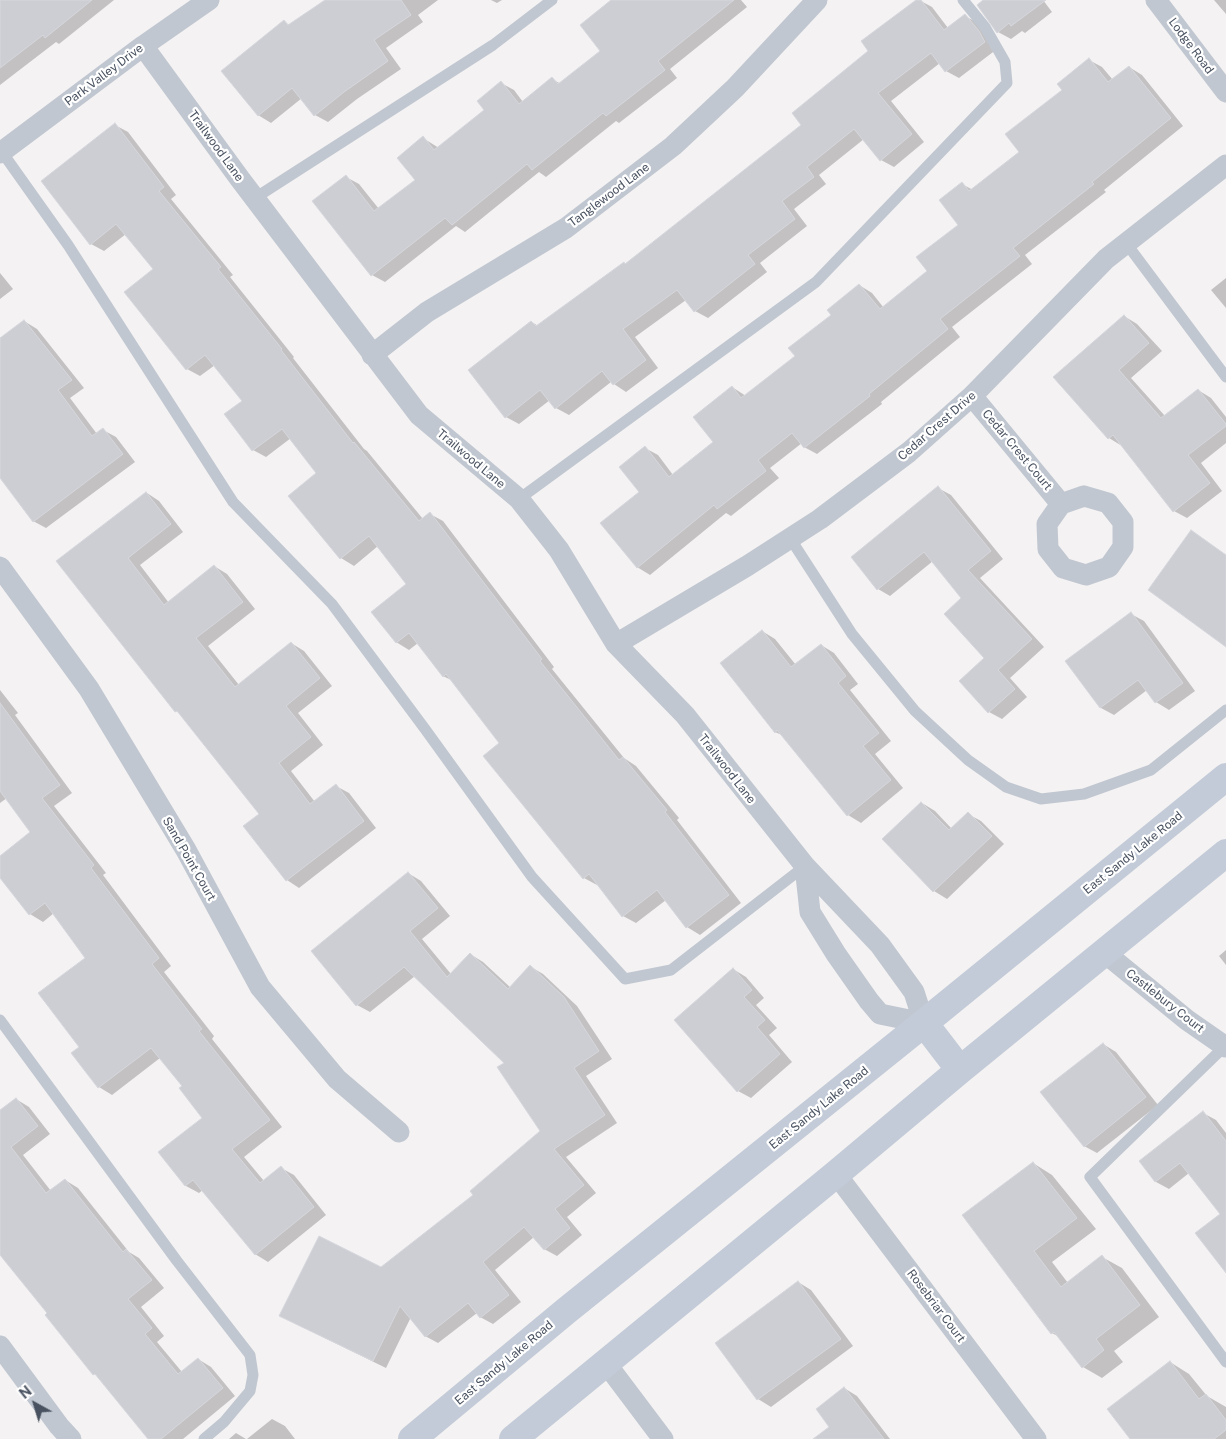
<!DOCTYPE html>
<html>
<head>
<meta charset="utf-8">
<style>
	body { margin:0 }
	#map { position:relative; width:1226px; height:1439px; overflow:hidden; background:#f4f2f2; font-family:"Public Sans",sans-serif }
	canvas { display:block }
	.north { position:absolute; left:10px; top:1379px; width:50px; height:50px; -webkit-text-stroke:4px #fff; paint-order:stroke; rotate:321deg; font-size:14px; font-weight:700; line-height:20px; text-align:center; color:#495260 }
	.north::after { content:''; display:block; margin:auto; width:18px; height:22px; background:#495260; clip-path:polygon(50% 0,100% 100%,50% 72%,0 100%) }
</style>
</head>
<body>
<div id="map">
<canvas width="1226" height="1439"></canvas>
<div class="north">N</div>
</div>
<script>
const g = document.querySelector('canvas').getContext('2d');
g.lineJoin = 'round';
function fillPath(path, color) {
  g.fillStyle = color;
  g.fill(path, 'evenodd');
}
function poly(rows) {
  const path = new Path2D();
  for (const r of rows) {
    path.moveTo(r[0], r[1]);
    for (let i = 2; i < r.length; i += 2) path.lineTo(r[i], r[i + 1]);
  }
  return path;
}
function trace(path, color, width, dash) {
  g.strokeStyle = color;
  g.lineWidth = width;
  g.lineCap = dash ? 'butt' : 'round';
  g.setLineDash(dash || []);
  g.stroke(path);
}
function write(font, color, halo, rows, align = 'center') {
  g.font = font + ' "Public Sans",sans-serif';
  g.lineWidth = 4.5;
  g.setLineDash([]);
  g.textBaseline = 'middle';
  g.strokeStyle = halo;
  g.fillStyle = color;
  for (const [text, x, y, turn = 0] of rows) {
    g.save();
    g.translate(x, y);
    g.rotate((+turn || 0) * Math.PI / 180);
    g.textAlign = isNaN(turn) ? turn : align;
    if (halo) g.strokeText(text, 0, 0);
    g.fillText(text, 0, 0);
    g.restore();
  }
}
const shadow = poly([
	[1,0,114,0,59,44,56,42,0,85,0,1],
	[327,0,438,0,418,15,423,22,386,48,401,69,357,99,328,122,315,115,302,98,271,123,258,115,284,22,290,25],
	[491,0,502,0,497,3],
	[641,0,741,0,747,7,670,69,677,78,619,123,616,121,546,177,539,172,465,232,456,226,385,282,372,275,346,177,359,184,379,209,416,180,423,138,439,148,485,110,501,83,514,90,523,102,552,79,561,84,602,51],
	[919,0,932,7,948,28,965,16,978,23,997,49,959,78,946,71,940,63,891,101,924,142,894,167,881,160,864,139,819,175,826,184,794,209,807,226,760,263,767,272,708,318,695,311,686,300,635,337,658,368,626,392,611,382,569,415,556,408,550,400,519,424,506,417,532,322,538,326,624,263,627,265,803,125],
	[985,0,1043,0,1052,12,1025,33,1022,31,1011,39,998,32],
	[1214,0,1226,0,1226,14],
	[1089,60,1102,67,1113,80,1129,67,1142,75,1183,126,1104,190,1106,192,1025,255,1032,264,952,327,960,337,881,402,882,404,817,454,804,447,802,443,770,468,779,478,731,516,726,513,650,575,637,567,641,492,645,448,658,455,673,475,715,442,732,387,746,396,797,357,859,285,872,293,884,308,929,271,959,225,962,184,973,190,1020,152,1064,90],
	[115,125,128,132,176,195,171,199,233,275,230,277,294,357,293,358,364,449,367,451,423,519,430,514,443,521,554,667,552,669,624,758,636,766,679,818,677,820,741,903,700,935,687,927,666,900,636,923,623,916,598,884,597,885,584,878,501,743,453,681,443,676,418,643,409,650,396,642,408,585,378,546,354,566,341,558,318,474,291,438,266,457,253,450,244,401,215,365,200,376,187,369,154,269,126,234,104,251,91,244],
	[0,273,13,289,0,299],
	[1226,278,1226,308,1211,290],
	[1124,316,1137,324,1162,351,1131,378,1165,416,1198,390,1211,398,1226,417,1226,443,1201,463,1222,491,1187,518,1174,511,1122,446,1109,438,1055,377],
	[24,321,37,329,84,388,70,398,97,434,103,430,116,437,135,462,46,528,33,521,0,476,0,340],
	[938,488,951,495,1003,559,980,578,1044,647,1010,678,1027,697,1002,719,989,712,986,658,963,598,933,561,890,596,878,589],
	[147,493,159,501,183,532,140,565,169,603,214,566,227,574,255,609,208,646,239,685,291,643,304,651,332,686,298,713,323,745,291,771,315,802,336,786,349,793,376,828,299,888,287,880,261,814,181,714,176,711,58,562],
	[1131,614,1144,621,1195,691,1169,710,1156,702,1147,690,1114,715,1101,708,1067,662],
	[762,631,775,639,796,665,821,645,834,653,858,684,850,690,891,741,875,754,903,788,861,823,848,815,784,736,775,732],
	[0,690,18,713,15,715,72,793,54,806,106,873,103,875,171,966,164,972,214,1036,212,1039,282,1127,244,1157,264,1181,281,1168,294,1175,326,1215,268,1262,255,1254,203,1190,199,1193,186,1186,160,1153,204,1118,184,1086,160,1058,112,1095,99,1087,73,1054,81,1047,87,959,54,913,43,922,30,914,0,876,0,857,32,832,7,798,0,803],
	[922,803,935,811,952,829,968,814,981,821,1004,844,947,899,934,891,884,839],
	[408,873,421,881,450,916,422,939,451,974,470,954,483,962,511,988,531,967,543,974,577,1006,612,1059,586,1076,617,1123,566,1157,596,1193,567,1217,582,1235,557,1256,544,1249,534,1237,495,1270,521,1302,493,1324,480,1317,477,1313,438,1343,425,1336,411,1317,386,1368,294,1323,382,1268,475,1195,541,1131,506,1063,415,976,370,1012,357,1005],
	[1226,950,1226,965,1219,956],
	[733,969,746,977,764,998,756,1005,777,1028,769,1035,792,1062,751,1098,738,1091],
	[1103,1044,1116,1052,1158,1105,1097,1153,1084,1146],
	[16,1099,29,1107,50,1134,23,1155,51,1191,65,1180,78,1188,129,1252,139,1258,164,1288,141,1307,164,1336,157,1342,182,1372,198,1359,211,1367,235,1396,183,1439,150,1439,0,1253,0,1112],
	[1203,1113,1216,1120,1226,1133,1226,1263,1222,1214,1189,1173,1169,1189,1156,1182,1141,1161],
	[1033,1163,1052,1175,1096,1229,1052,1262,1068,1283,1102,1257,1122,1268,1159,1317,1114,1351,1123,1362,1102,1378,1083,1367,1061,1338,1052,1333,964,1215],
	[798,1282,811,1290,853,1346,771,1407,758,1399,716,1343],
	[1170,1362,1189,1374,1207,1396,1226,1407,1226,1439,1131,1439],
	[844,1388,857,1396,890,1439,815,1439,831,1427],
	[272,1419,285,1426,295,1439,247,1439],
	[236,1433,246,1439,229,1439]
]);
const building = poly([
	[0,0,92,0,45,38,43,35,0,68,0,0],
	[325,0,401,0,411,15,374,40,388,61,344,92,314,116,292,88,258,116,221,71,284,20,288,25,325,0],
	[611,0,734,0,658,61,665,70,606,116,603,113,532,170,527,164,452,225,445,218,371,276,312,201,346,175,374,211,415,180,397,158,423,136,434,150,484,110,477,101,501,81,519,104,552,77,558,84,600,51,580,25,611,0],
	[916,0,921,0,944,30,965,14,979,31,985,42,945,72,931,53,878,93,912,134,880,161,854,129,807,167,814,177,782,201,795,219,748,255,755,264,694,312,677,290,623,329,646,360,613,385,602,371,555,409,540,390,505,418,468,370,531,321,536,326,624,262,625,264,801,125,792,113,868,51,861,41,916,0],
	[983,0,1046,0,1011,26,1009,23,997,33,977,5,983,0],
	[1089,58,1108,82,1129,66,1171,118,1092,182,1094,184,1013,248,1020,256,940,319,948,329,869,394,870,396,804,448,792,433,758,460,766,471,717,509,714,505,637,568,600,523,639,492,619,467,645,446,669,477,713,442,693,417,732,386,741,398,795,356,788,348,831,315,827,310,859,284,880,309,927,271,916,257,958,225,939,200,962,182,969,191,1019,152,1005,134,1062,90,1057,84,1089,58],
	[115,123,164,187,159,191,221,267,218,269,282,349,281,350,353,443,354,442,419,521,430,512,542,659,540,661,619,760,623,757,667,810,665,812,729,895,686,928,657,890,622,917,589,874,583,879,483,756,499,743,446,674,443,677,409,633,396,643,371,612,406,584,369,536,340,559,288,496,316,473,282,429,252,451,224,414,242,401,205,355,186,370,124,292,153,269,116,224,90,245,41,181,115,123],
	[1124,315,1149,343,1119,370,1161,418,1198,389,1226,424,1226,426,1188,455,1210,483,1173,512,1113,435,1108,439,1053,377,1124,315],
	[24,320,72,380,58,390,92,436,103,428,123,454,33,522,0,478,0,338,24,320],
	[938,486,991,551,968,570,1032,639,998,670,1015,689,988,713,959,681,984,658,944,614,961,598,924,552,877,590,851,557,938,486],
	[146,492,171,524,128,558,164,605,214,565,243,602,196,638,235,687,291,642,320,678,286,706,311,737,279,763,310,804,336,784,364,821,286,881,243,826,259,814,177,711,175,712,56,561,146,492],
	[1191,530,1226,555,1226,647,1148,590,1191,530],
	[1131,612,1183,683,1155,703,1138,680,1100,708,1065,661,1131,612],
	[762,630,791,667,821,644,846,676,838,683,879,733,863,746,891,780,847,816,777,730,775,733,720,663,762,630],
	[0,703,60,785,42,798,94,865,91,868,159,958,152,964,202,1029,199,1031,270,1120,232,1149,260,1183,281,1166,314,1207,255,1255,193,1180,185,1186,158,1152,202,1118,179,1088,182,1086,151,1048,98,1088,71,1053,79,1047,38,993,85,958,45,903,29,915,0,878,0,856,30,832,0,791,0,703],
	[921,802,949,830,968,812,992,836,933,892,882,839,921,802],
	[408,872,438,908,410,931,447,977,470,953,508,989,530,965,564,997,599,1051,574,1068,605,1115,554,1149,584,1185,555,1209,570,1228,544,1250,524,1227,483,1262,509,1295,480,1318,468,1303,425,1337,400,1306,373,1361,279,1316,319,1236,381,1267,473,1195,470,1191,540,1131,497,1067,504,1063,404,967,356,1006,311,951,408,872],
	[733,968,752,990,744,997,765,1020,757,1027,780,1054,737,1092,674,1020,733,968],
	[1103,1043,1146,1097,1084,1147,1040,1092,1103,1043],
	[16,1098,38,1126,11,1147,46,1193,65,1179,123,1252,126,1249,152,1280,128,1299,152,1328,145,1334,178,1374,198,1358,223,1388,161,1439,148,1439,95,1374,93,1375,45,1315,47,1313,0,1255,0,1110,16,1098],
	[1203,1111,1226,1141,1226,1273,1195,1233,1220,1214,1180,1163,1155,1182,1139,1161,1203,1111],
	[1033,1162,1077,1218,1034,1251,1061,1287,1102,1255,1140,1305,1096,1339,1104,1350,1082,1368,1054,1332,1051,1334,962,1215,1033,1162],
	[798,1281,841,1339,757,1400,715,1343,798,1281],
	[1170,1361,1199,1399,1206,1394,1226,1420,1226,1430,1214,1439,1130,1439,1107,1409,1170,1361],
	[844,1387,884,1439,813,1439,829,1427,816,1409,844,1387]
]);
const service = poly([
	[2,152,68,245,233,502,332,604,425,729,532,877,625,979,671,970,805,866],
	[255,198,493,45,552,0],
	[1126,243,1226,377],
	[519,499,816,282,1007,83,1005,62,985,27,963,0],
	[790,538,852,634,915,711,968,760,1006,787,1041,799,1084,794,1151,770,1226,710],
	[0,1020,177,1261,250,1355,253,1375,250,1391,224,1422,204,1439],
	[1225,1046,1090,1177,1226,1362]
]);
const minor = poly([
	[1156,0,1226,92],
	[143,46,240,179,419,415,519,499,559,550,616,644,685,715,805,866,880,945,914,992,924,1023],
	[0,153,143,46,209,0],
	[372,355,427,312,566,228,673,146,735,88,817,0],
	[972,396,1061,504],
	[1084,496,1108,503,1123,522,1123,547,1109,567,1086,575,1063,568,1048,549,1047,524,1061,504,1084,496],
	[0,567,89,689,186,850,260,987,337,1079,399,1132],
	[616,644,747,566,820,519,909,452,972,396,1106,259,1226,165],
	[805,866,810,912,836,954,869,1001,880,1014,924,1023],
	[1105,953,1187,1020,1226,1047],
	[836,1174,1036,1439],
	[0,1346,59,1426,71,1439],
	[605,1362,663,1439]
]);
const secondary = poly([
	[924,1023,960,1070],
	[412,1439,566,1311,924,1023,1226,777],
	[513,1439,836,1174,960,1070,1226,853]
]);
const streetNames = [
	["Lodge Road",1191,46,53],
	["Park Valley Drive",104,75,-37],
	["Trailwood Lane",216,146,54],
	["Tanglewood Lane",609,195,-37],
	["Cedar Crest Drive",937,426,-41],
	["Cedar Crest Court",1017,450,50],
	["Trailwood Lane",471,459,40],
	["Trailwood Lane",727,769,52],
	["East Sandy Lake Road",1133,853,-39],
	["Sand Point Court",189,859,60],
	["Castlebury Court",1165,1001,38],
	["East Sandy Lake Road",819,1108,-39],
	["Rosebriar Court",936,1306,53],
	["East Sandy Lake Road",504,1363,-40]
];
fillPath(shadow, '#0003');
fillPath(building, '#ccced4');
trace(building, '#d6d7dd', 1);
trace(service, '#c0c7d1', 11);
trace(minor, '#c0c7d1', 21);
trace(secondary, '#c3cbd8', 28);
write('12px', '#495260', '#fff', streetNames);
</script>
</body>
</html>
